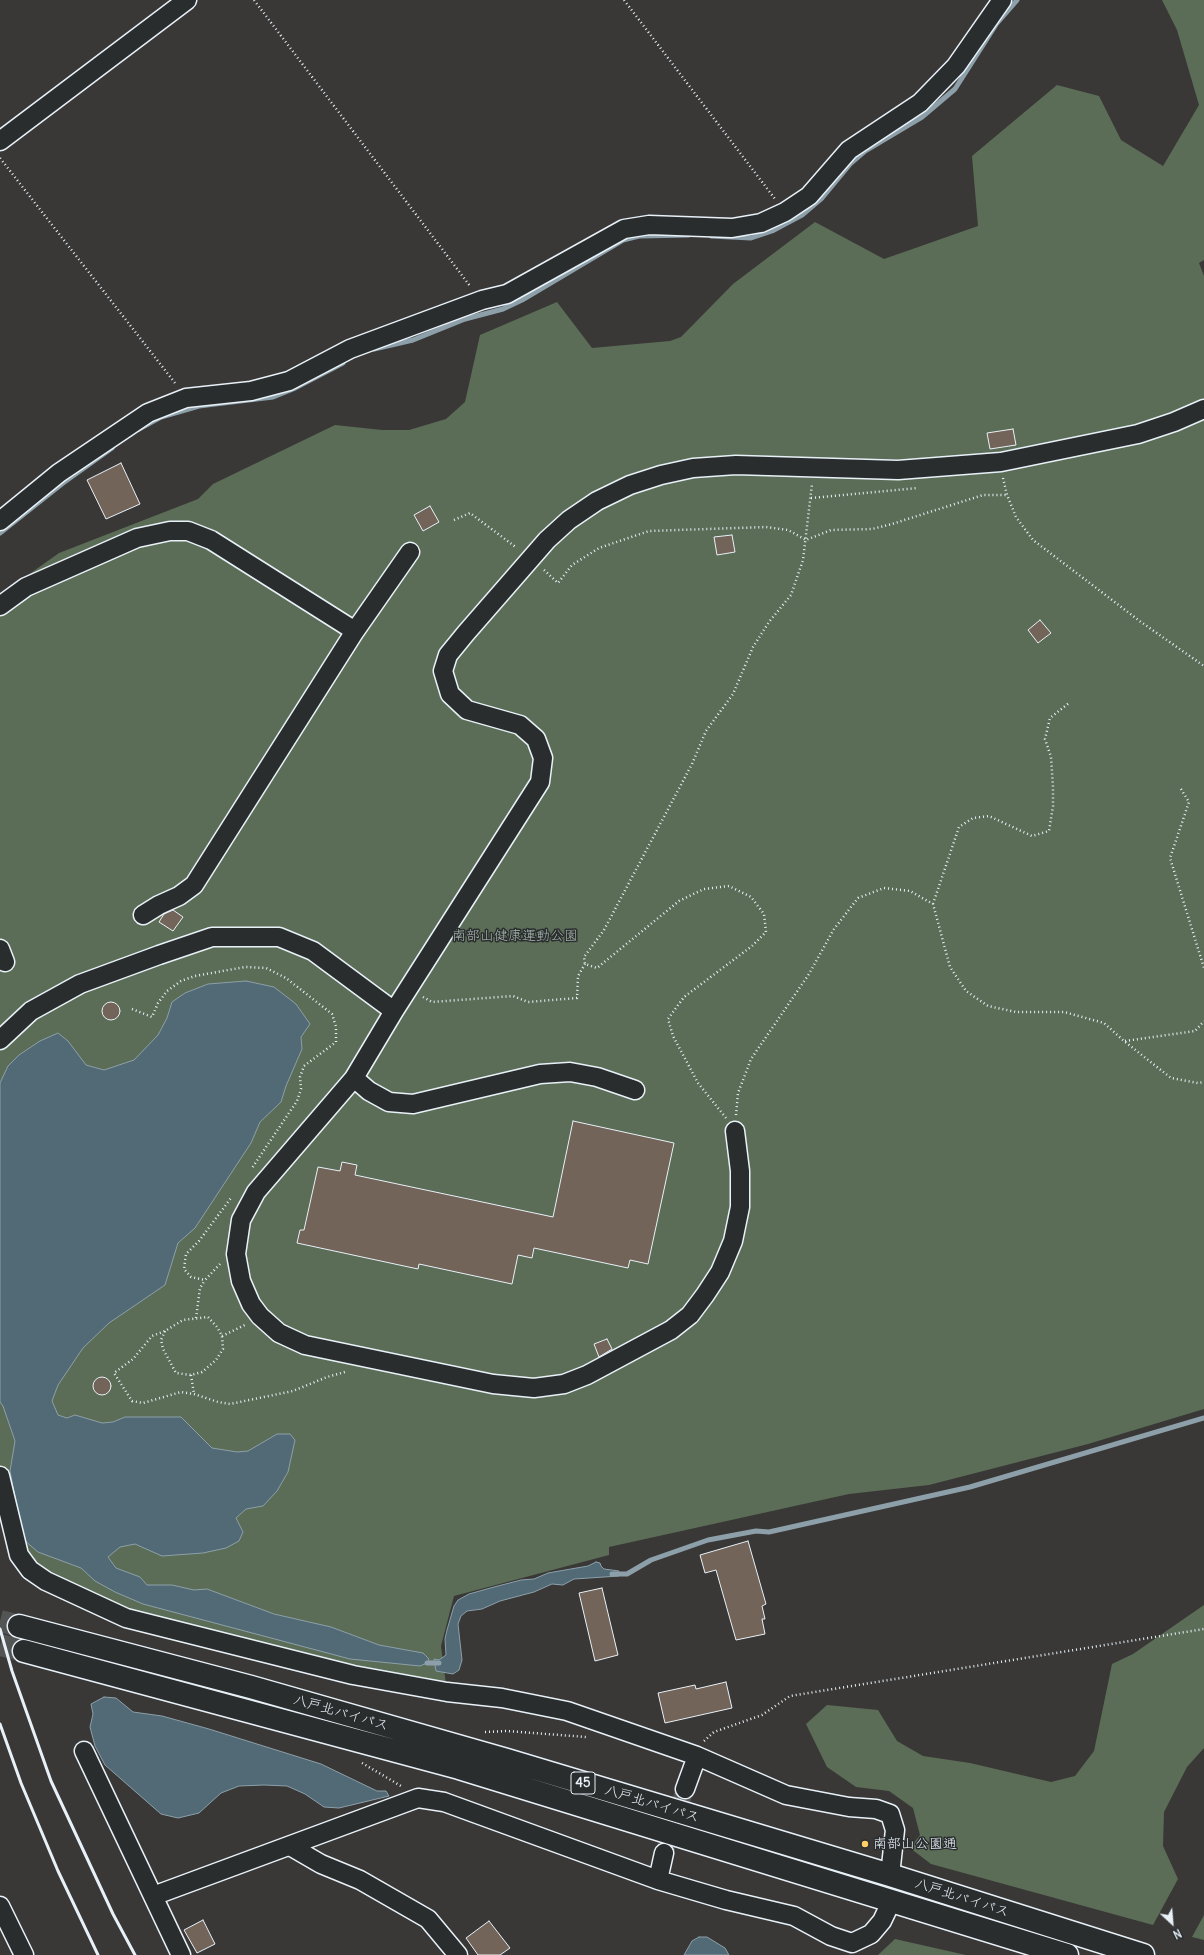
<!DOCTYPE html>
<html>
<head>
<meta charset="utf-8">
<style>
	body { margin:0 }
	#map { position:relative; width:1204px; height:1955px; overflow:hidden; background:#393837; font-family:Delius,sans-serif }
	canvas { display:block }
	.north { position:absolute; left:1152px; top:1903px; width:40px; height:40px; -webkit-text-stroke:3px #2a2d2e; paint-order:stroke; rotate:154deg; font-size:11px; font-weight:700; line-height:16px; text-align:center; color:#e8f1f8 }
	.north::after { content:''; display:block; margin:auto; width:14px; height:18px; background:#e8f1f8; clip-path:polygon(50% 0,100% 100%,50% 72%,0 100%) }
</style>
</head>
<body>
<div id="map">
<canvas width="1204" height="1955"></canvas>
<div class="north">N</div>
</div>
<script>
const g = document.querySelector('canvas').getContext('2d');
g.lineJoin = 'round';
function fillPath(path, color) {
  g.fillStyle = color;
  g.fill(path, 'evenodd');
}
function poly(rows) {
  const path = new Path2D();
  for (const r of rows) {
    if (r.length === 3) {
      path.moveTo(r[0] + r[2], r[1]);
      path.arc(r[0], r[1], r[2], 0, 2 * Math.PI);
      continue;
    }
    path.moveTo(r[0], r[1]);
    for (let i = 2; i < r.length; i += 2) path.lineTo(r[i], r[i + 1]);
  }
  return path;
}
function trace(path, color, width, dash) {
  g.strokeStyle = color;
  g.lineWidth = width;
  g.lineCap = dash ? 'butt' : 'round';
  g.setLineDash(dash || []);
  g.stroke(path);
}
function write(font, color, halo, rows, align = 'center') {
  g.font = font + ' Delius,"Klee One",sans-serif';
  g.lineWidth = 3;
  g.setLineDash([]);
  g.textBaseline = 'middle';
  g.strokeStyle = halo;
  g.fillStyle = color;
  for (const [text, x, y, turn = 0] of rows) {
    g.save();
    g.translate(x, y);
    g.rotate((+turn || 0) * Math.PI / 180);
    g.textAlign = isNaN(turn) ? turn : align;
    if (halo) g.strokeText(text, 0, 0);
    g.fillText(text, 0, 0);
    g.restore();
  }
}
const green = poly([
	[1162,0,1204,0,1204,260,1199,263,1204,276,1204,1409,1088,1444,929,1485,849,1494,609,1547,609,1555,454,1596,441,1646,447,1692,126,1618,30,1570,0,1476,0,595,59,553,198,499,213,484,335,425,382,430,409,430,446,419,465,402,480,335,557,302,592,348,670,341,681,337,733,284,815,222,884,259,978,226,972,156,1057,85,1099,96,1121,140,1163,166,1199,105,1177,30],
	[1204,1605,1204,1748,1187,1767,1164,1812,1163,1846,1178,1879,1153,1925,931,1864,910,1848,920,1835,913,1808,889,1791,856,1787,827,1767,806,1724,827,1705,878,1710,897,1741,923,1756,970,1763,1051,1782,1075,1776,1094,1751,1112,1664,1133,1654],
	[1204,1915,1204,1940,1192,1937],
	[895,1939,966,1955,878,1955]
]);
const water = poly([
	[246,981,274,987,296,1004,310,1024,301,1037,302,1049,286,1086,281,1102,260,1122,251,1143,195,1228,178,1243,165,1285,109,1323,83,1348,58,1385,52,1401,58,1415,67,1418,75,1415,102,1423,113,1422,125,1417,181,1417,212,1448,237,1452,248,1451,277,1434,290,1434,295,1440,288,1472,277,1491,263,1506,246,1509,236,1518,243,1532,239,1541,226,1548,203,1553,162,1556,135,1544,120,1547,108,1557,116,1568,140,1577,147,1585,172,1585,194,1590,207,1589,274,1614,331,1627,379,1645,423,1653,429,1659,427,1663,420,1666,350,1659,143,1604,115,1592,95,1581,81,1568,38,1552,23,1539,10,1471,15,1441,3,1406,0,1402,0,1083,8,1066,19,1055,40,1041,58,1033,68,1041,86,1065,104,1070,134,1060,158,1035,167,1018,172,1002,185,993,208,984,246,981],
	[596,1562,600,1563,601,1566,604,1569,619,1571,619,1576,574,1579,563,1585,552,1584,534,1592,500,1601,482,1609,467,1611,461,1616,458,1624,462,1660,459,1670,453,1674,436,1671,434,1659,439,1660,446,1655,445,1639,447,1630,454,1606,458,1600,469,1594,494,1587,521,1580,534,1579,548,1573,588,1566,596,1562],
	[104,1697,116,1698,133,1712,162,1716,209,1729,321,1764,377,1791,386,1791,389,1796,339,1808,324,1807,305,1794,287,1786,264,1785,239,1786,221,1793,199,1813,178,1818,161,1814,105,1765,95,1746,90,1727,93,1714,91,1704,104,1697],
	[699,1937,707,1937,725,1948,729,1955,684,1955,692,1941,699,1937]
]);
const stream = poly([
	[711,236,751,238,772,231,802,215,822,198,851,163,865,151,922,117,955,89,997,23,1017,0],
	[374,349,413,340,465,319,503,309,522,300,623,240,639,236,689,235],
	[139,429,161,417,199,406,273,397,293,389,343,363],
	[0,533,63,483,112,448],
	[612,1574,627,1574,651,1560,708,1540,756,1531,769,1532,970,1487,1204,1418],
	[427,1663,439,1663]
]);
const building = poly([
	[1013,429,1016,445,990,449,987,433,1013,429],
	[121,463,140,504,106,519,87,480,121,463],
	[430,506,439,522,423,531,414,515,430,506],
	[732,535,735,552,717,555,714,537,732,535],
	[1040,620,1051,633,1038,643,1028,630,1040,620],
	[173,910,183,917,173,931,159,922,164,914,173,910],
	[111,1011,9],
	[573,1121,674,1143,648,1264,630,1260,628,1268,534,1248,532,1258,518,1255,512,1284,419,1264,418,1269,297,1243,300,1230,304,1230,318,1167,340,1171,342,1162,357,1165,355,1175,553,1217,573,1121],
	[607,1339,612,1349,599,1357,594,1344,607,1339],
	[102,1386,9],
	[748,1541,766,1604,762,1606,765,1619,762,1619,765,1634,736,1640,716,1570,705,1573,700,1555,748,1541],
	[602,1588,618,1655,595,1661,579,1593,602,1588],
	[726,1682,732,1708,665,1723,658,1693,695,1685,696,1689,726,1682],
	[203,1920,215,1944,197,1953,184,1930,203,1920],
	[489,1921,510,1948,500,1955,478,1955,466,1938,489,1921]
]);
const minorTunnel = poly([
	[664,1853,685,1789]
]);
const highwayTunnel = poly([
	[0,1621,19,1626],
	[0,1645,24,1651]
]);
const path = poly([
	[254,0,470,286],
	[624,0,775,199],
	[0,158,175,383],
	[1003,478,1007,495,1016,517,1033,540,1141,622,1204,666],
	[811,498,918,488],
	[454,520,470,513,517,548],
	[544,570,558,583,572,565,599,548,649,531,766,527,788,530,806,540,831,530,872,529,892,524,983,495,1007,495],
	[1181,789,1189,802,1170,858,1204,968],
	[933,904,959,827,973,818,989,816,1032,836,1049,831,1053,806,1053,787,1051,757,1045,739,1050,718,1069,703],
	[423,997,432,1002,513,996,528,1002,577,998,578,976,585,964],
	[132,1009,152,1017,158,1003,167,991,181,981,195,976,245,967,266,968,286,978,332,1014,336,1027,336,1042,304,1066,300,1077,301,1089,297,1101,252,1168],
	[1125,1041,1195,1031,1204,1021],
	[736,1115,738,1093,751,1059,809,974,834,929,858,898,884,888,910,891,933,904,950,967,966,991,988,1006,1016,1012,1064,1012,1104,1023,1124,1041,1171,1078,1198,1083,1204,1082],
	[726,1118,698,1083,673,1036,668,1019,684,997,752,946,766,932,764,914,751,897,729,886,704,889,679,901,597,968,585,964,584,957,604,930,692,764,706,731,733,694,753,647,769,622,791,595,803,560,812,484],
	[220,1264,205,1280,191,1277,184,1269,186,1254,199,1241,231,1198],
	[196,1318,200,1288,205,1280],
	[165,1331,161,1340,163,1349,176,1373,191,1375,202,1372,216,1360,223,1349,222,1336,217,1327,208,1317,183,1320,165,1331,152,1336,133,1359,114,1373,132,1401,143,1403,181,1392,194,1394,218,1402,230,1404,293,1391,327,1377,345,1372],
	[222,1336,245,1325],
	[191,1375,194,1394],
	[485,1732,507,1731,586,1737],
	[704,1741,714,1732,762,1715,790,1696,1204,1629],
	[362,1763,401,1786]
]);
const minor = poly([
	[0,141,187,0],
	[0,521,59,473,148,413,186,398,251,391,289,381,350,349,482,300,507,294,624,229,649,225,732,228,761,223,785,212,809,196,849,150,920,103,956,66,1002,0],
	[0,606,26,587,137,538,170,531,188,531,211,540,355,631],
	[143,915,159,905,179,896,194,885,355,631,410,552],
	[0,949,5,962],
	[0,1040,31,1011,80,984,159,955,212,937,279,937,313,951,394,1011],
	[354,1078,369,1091,389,1102,413,1104,540,1074,570,1072,597,1077,635,1090],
	[735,1131,740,1171,740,1207,733,1241,720,1272,705,1295,690,1315,671,1330,587,1375,564,1384,534,1388,493,1384,305,1345,279,1333,260,1316,251,1304,241,1281,236,1254,241,1220,256,1192,354,1078,394,1011,540,782,543,758,536,739,520,725,467,710,450,694,443,671,448,655,466,633,547,540,569,520,597,501,630,485,661,475,693,468,736,465,898,470,1001,462,1138,434,1174,422,1204,409],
	[0,1476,19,1555,30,1570,46,1581,126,1618,353,1675,447,1692,502,1698,567,1711,697,1756,786,1795,849,1807,876,1809,890,1814,895,1830,890,1875],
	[84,1751,181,1955],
	[685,1789,697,1756],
	[290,1846,321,1864,360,1880,428,1919,458,1955],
	[658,1880,664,1853],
	[153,1896,418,1798,444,1802,658,1880,726,1900,794,1916,831,1936,852,1943,871,1934,882,1921,892,1900],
	[0,1906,24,1955]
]);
const highway = poly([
	[19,1626,251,1687,507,1760,890,1875,1143,1955],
	[24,1651,459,1768,1067,1955]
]);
const rail = poly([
	[0,1629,12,1671,51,1781,113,1914,135,1955],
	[0,1724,21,1783,58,1871,98,1955]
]);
const markers = [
	[865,1844,4,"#ffd166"]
];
const shields = [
	[583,1783,24]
];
const shieldNames = [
	["45",583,1783]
];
const parkNames = [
	["南部山健康運動公園",515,936]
];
const streetNames = [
	["八戸北バイパス",341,1713,16],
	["八戸北バイパス",652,1804,17],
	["八戸北バイパス",962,1898,18]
];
const poiNames = [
	["南部山公園通",873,1844]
];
fillPath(green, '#5b6d56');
fillPath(water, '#516a75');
trace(water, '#8da0a9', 1);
trace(stream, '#8da0a9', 5);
fillPath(building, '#736459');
trace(building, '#e8f1f8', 1);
trace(minorTunnel, '#535454', 18, [18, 9]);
trace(highwayTunnel, '#535454', 22, [22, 11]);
trace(minor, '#e8f1f8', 21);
trace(highway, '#e8f1f8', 25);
trace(path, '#e8f1f8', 2.5, [1, 3]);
trace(minor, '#2a2d2e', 18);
trace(highway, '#2a2d2e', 22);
trace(rail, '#e8f1f8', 3);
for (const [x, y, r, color] of markers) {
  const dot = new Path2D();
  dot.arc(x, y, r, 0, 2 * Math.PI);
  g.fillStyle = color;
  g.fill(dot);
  trace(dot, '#2a2d2e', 1.5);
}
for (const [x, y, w] of shields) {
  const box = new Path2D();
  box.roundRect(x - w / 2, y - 11, w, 22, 3);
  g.fillStyle = '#2a2d2e';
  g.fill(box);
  trace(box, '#e8f1f8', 1);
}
write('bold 13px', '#e8f1f8', null, shieldNames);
write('14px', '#a9b6af', '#2a2d2e', parkNames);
write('14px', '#e8f1f8', '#2a2d2e', streetNames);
write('14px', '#e8f1f8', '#2a2d2e', poiNames, 'left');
</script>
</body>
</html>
